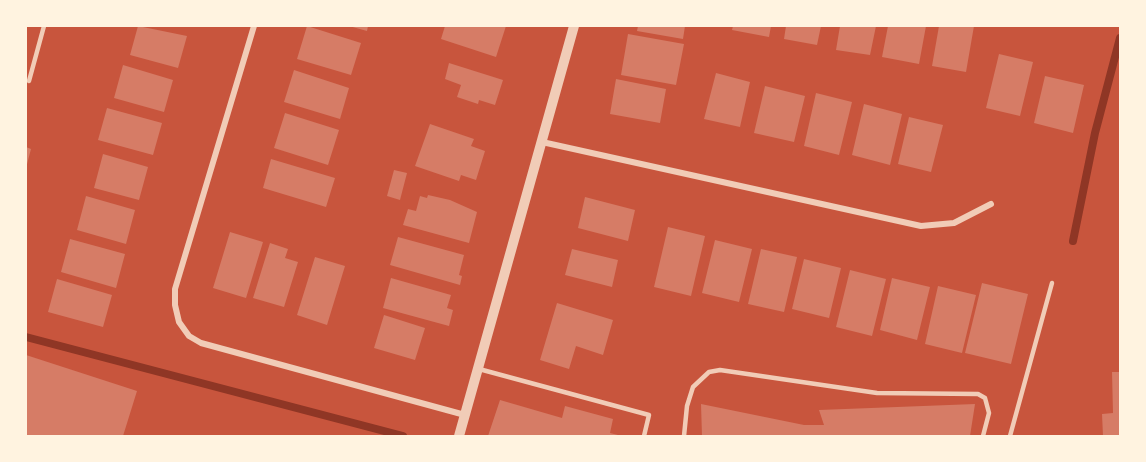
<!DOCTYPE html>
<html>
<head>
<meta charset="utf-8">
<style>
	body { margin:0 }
	#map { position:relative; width:1146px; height:462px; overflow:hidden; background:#c8553d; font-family:Poppins,sans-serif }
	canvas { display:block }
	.frame { position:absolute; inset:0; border:27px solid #fff3e0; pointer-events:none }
</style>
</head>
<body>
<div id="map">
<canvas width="1146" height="462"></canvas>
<div class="frame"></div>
</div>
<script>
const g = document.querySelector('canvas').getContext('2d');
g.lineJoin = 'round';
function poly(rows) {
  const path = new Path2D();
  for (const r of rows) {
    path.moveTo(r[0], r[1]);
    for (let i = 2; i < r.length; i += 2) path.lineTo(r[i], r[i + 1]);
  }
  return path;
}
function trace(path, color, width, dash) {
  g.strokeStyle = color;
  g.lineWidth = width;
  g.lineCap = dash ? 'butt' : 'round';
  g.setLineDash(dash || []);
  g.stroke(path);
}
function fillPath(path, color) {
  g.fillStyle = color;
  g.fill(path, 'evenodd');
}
const stream = poly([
	[1073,241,1095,133,1120,38],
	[26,337,403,436]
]);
const building = poly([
	[138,26,187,36,178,68,130,55],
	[307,26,361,43,351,75,297,59],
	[349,26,368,26,367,31],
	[445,26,506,26,496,57,441,39],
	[638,26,685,26,683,39,637,31],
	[733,26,771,26,769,37,732,30],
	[786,26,821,26,817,45,784,39],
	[840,26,876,26,870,55,836,50],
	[888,26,926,26,919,64,882,57],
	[939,26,974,26,966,72,932,66],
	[628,34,684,44,676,85,621,75],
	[999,54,1033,62,1020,116,986,108],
	[449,63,503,80,495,105,479,100,478,104,457,97,461,85,445,79],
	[123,65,173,80,164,112,114,98],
	[294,70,349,88,340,119,284,102],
	[716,73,750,82,740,127,704,119],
	[1045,76,1084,85,1073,133,1034,123],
	[616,79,666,89,660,123,610,114],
	[765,86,805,96,794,142,754,133],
	[816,93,852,102,839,155,804,146],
	[864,104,902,114,890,165,852,155],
	[107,108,162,123,153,155,98,140],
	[285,113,339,130,328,165,274,148],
	[909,117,943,125,931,172,898,164],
	[430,124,474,139,471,146,485,151,476,180,461,175,459,181,415,166],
	[26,147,31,149,26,168],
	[103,154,148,167,139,200,94,188],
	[271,159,335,178,326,207,263,188],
	[394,170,407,173,400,200,387,196],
	[428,195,450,200,477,212,469,243,403,225,408,209,416,211,420,196,427,198],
	[86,196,135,210,126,244,77,230],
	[585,197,635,210,628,241,578,228],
	[668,227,705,236,691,296,654,287],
	[230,232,263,242,246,298,213,288],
	[398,237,464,255,459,275,462,276,460,285,390,265],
	[70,239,125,254,116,288,61,272],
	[715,240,752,249,739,302,702,293],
	[270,243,288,249,285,258,298,262,284,307,253,298],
	[572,249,618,260,612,287,565,275],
	[761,249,797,257,784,312,748,304],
	[315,257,345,266,327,325,297,315],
	[804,259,841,268,829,318,792,309],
	[850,270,886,279,872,336,836,327],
	[391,278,451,295,447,308,453,310,449,326,383,308],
	[892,278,930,287,917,340,880,330],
	[57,279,112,295,103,327,48,312],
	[982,283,1028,294,1011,364,965,353],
	[938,286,976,295,962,353,925,344],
	[557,303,613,320,603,355,576,346,569,369,540,360],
	[384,315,425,328,415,360,374,348],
	[26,355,137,391,123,436,26,436],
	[1112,372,1120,372,1120,436,1103,436,1102,414,1113,413],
	[500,400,562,418,565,406,613,419,610,433,622,436,488,436],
	[701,404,804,425,824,425,819,410,975,404,970,436,702,436]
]);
const service = poly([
	[29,81,44,26],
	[479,369,649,415,644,436],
	[684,436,687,406,693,387,709,372,720,370,877,393,978,394,985,398,989,413,983,436],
	[1010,436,1052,283]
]);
const minor = poly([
	[254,26,175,289,175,305,179,322,189,336,201,343,465,415],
	[542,142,921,226,954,223,991,204]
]);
const tertiary = poly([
	[459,436,574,26]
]);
trace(stream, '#8f3625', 8);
fillPath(building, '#d67c66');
trace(service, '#f1ccb7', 4.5);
trace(minor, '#f1ccb7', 6);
trace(tertiary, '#f1ccb7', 10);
</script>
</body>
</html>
